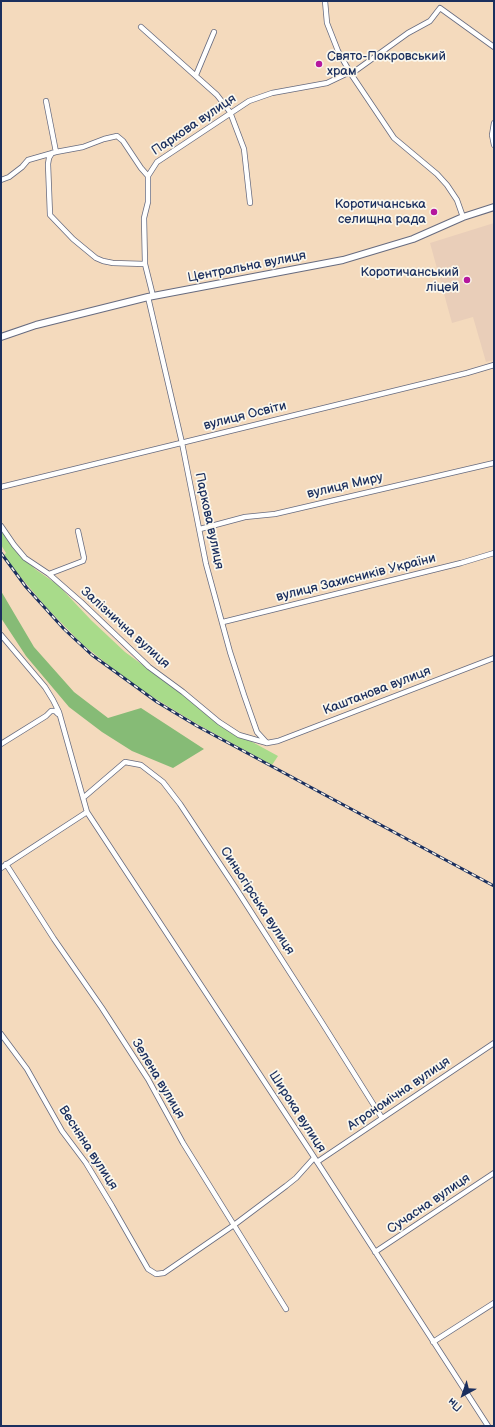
<!DOCTYPE html>
<html>
<head>
<meta charset="utf-8">
<style>
	body { margin:0 }
	#map { position:relative; width:495px; height:1427px; overflow:hidden; background:#f4dabd; font-family:"Balsamiq Sans",sans-serif }
	canvas { display:block }
	.frame { position:absolute; inset:0; border:2px solid #1b2f5e; pointer-events:none }
	.north { position:absolute; left:443px; top:1375px; width:40px; height:40px; -webkit-text-stroke:3px #fbf7ec; paint-order:stroke; rotate:220deg; font-size:11px; font-weight:700; line-height:16px; text-align:center; color:#1b2f5e }
	.north::after { content:''; display:block; margin:auto; width:14px; height:18px; background:#1b2f5e; clip-path:polygon(50% 0,100% 100%,50% 72%,0 100%) }
</style>
</head>
<body>
<div id="map">
<canvas width="495" height="1427"></canvas>
<div class="frame"></div>
<div class="north">Пн</div>
</div>
<script>
const g = document.querySelector('canvas').getContext('2d');
g.lineJoin = 'round';
function fillPath(path, color) {
  g.fillStyle = color;
  g.fill(path, 'evenodd');
}
function poly(rows) {
  const path = new Path2D();
  for (const r of rows) {
    path.moveTo(r[0], r[1]);
    for (let i = 2; i < r.length; i += 2) path.lineTo(r[i], r[i + 1]);
  }
  return path;
}
function trace(path, color, width, dash) {
  g.strokeStyle = color;
  g.lineWidth = width;
  g.lineCap = dash ? 'butt' : 'round';
  g.setLineDash(dash || []);
  g.stroke(path);
}
function write(font, color, halo, rows, align = 'center') {
  g.font = font + ' "Balsamiq Sans",sans-serif';
  g.lineWidth = 3.5;
  g.setLineDash([]);
  g.textBaseline = 'middle';
  g.strokeStyle = halo;
  g.fillStyle = color;
  for (const [text, x, y, turn = 0] of rows) {
    g.save();
    g.translate(x, y);
    g.rotate((+turn || 0) * Math.PI / 180);
    g.textAlign = isNaN(turn) ? turn : align;
    if (halo) g.strokeText(text, 0, 0);
    g.fillText(text, 0, 0);
    g.restore();
  }
}
const built = poly([
	[494,223,494,360,486,362,473,317,452,323,430,243]
]);
const green = poly([
	[1,525,14,545,35,569,58,585,91,620,125,652,234,732,278,756,272,765,197,724,146,693,116,671,82,644,46,607,7,561,4,555,6,553,1,545]
]);
const forest = poly([
	[1,591,34,647,74,692,108,718,141,708,204,749,173,768,132,751,102,732,69,707,26,656,1,618]
]);
const street = poly([
	[325,1,327,23,338,51,351,74,394,138,437,174,447,185,457,200,463,217],
	[141,27,217,95,230,112,244,149,250,203],
	[351,74,408,33,430,21,440,8,494,47],
	[196,75,214,32],
	[46,101,56,152],
	[494,123,492,135,494,145],
	[52,153,49,158,48,164,50,215,73,239,96,258,103,261,113,263,145,264],
	[1,180,9,177,22,167,28,160,56,152,83,147,104,139,117,136,123,141,141,168,148,176],
	[153,296,145,264,144,218,148,202,148,176,157,162,249,101,272,93,327,83,350,72],
	[148,297,182,443,206,564,230,652,244,695,257,732,267,743],
	[1,487,467,373,494,365],
	[1,526,14,545,25,558,49,574,81,602,149,667,183,692,219,722,239,735,267,743,278,741,494,658],
	[200,529,245,517,275,514,494,463],
	[49,574,83,561,84,558,78,531],
	[223,622,461,563,494,553],
	[1,635,45,687,53,700,59,712,87,812,312,1154,488,1426],
	[1,744,46,716,51,711,55,711,58,714],
	[83,798,125,762,141,765,163,782,180,804,237,890,321,1021,382,1118],
	[6,864,54,939,102,1008,148,1079,183,1143,286,1309],
	[1,868,87,812],
	[1,1034,27,1069,62,1131,86,1163,112,1206,148,1269,156,1274,164,1273,234,1225,286,1186,296,1178,314,1158],
	[317,1162,494,1043],
	[375,1252,494,1173],
	[433,1342,494,1303]
]);
const secondary = poly([
	[1,337,36,325,148,297,343,260,413,239,463,217,494,207]
]);
const rail = poly([
	[1,553,26,587,64,629,92,655,157,702,197,726,494,886]
]);
const markers = [
	[319,64,4,"#b5179e"],
	[434,212,4,"#b5179e"],
	[467,280,4,"#b5179e"]
];
const poiNames = [
	["Свято-Покровський",327,57,"left"],
	["храм",327,72,"left"],
	["Коротичанська",426,205],
	["селищна рада",426,220],
	["Коротичанський",459,273],
	["ліцей",459,288]
];
const streetNames = [
	["Паркова вулиця",194,125,-34],
	["Центральна вулиця",247,267,-11],
	["вулиця Освіти",245,416,-14],
	["вулиця Миру",345,486,-13],
	["Паркова вулиця",209,521,78],
	["вулиця Захисників України",356,578,-14],
	["Залізнична вулиця",125,628,42],
	["Каштанова вулиця",377,691,-21],
	["Синьогірська вулиця",257,901,57],
	["Зелена вулиця",158,1079,59],
	["Агрономічна вулиця",399,1094,-34],
	["Широка вулиця",297,1112,57],
	["Весняна вулиця",88,1148,57],
	["Сучасна вулиця",429,1204,-34]
];
fillPath(built, '#e9ceb9');
fillPath(green, '#a8db8a');
fillPath(forest, '#86bb76');
trace(street, '#676b7f', 6);
trace(secondary, '#676b7f', 8);
trace(street, '#fff', 4.5);
trace(secondary, '#fff', 6);
trace(rail, '#1b2f5e', 3);
trace(rail, '#fbf7ec', 1.5, [4.5]);
for (const [x, y, r, color] of markers) {
  const dot = new Path2D();
  dot.arc(x, y, r, 0, 2 * Math.PI);
  g.fillStyle = color;
  g.fill(dot);
  trace(dot, '#fbf7ec', 1.5);
}
write('13px', '#1b2f5e', '#fbf7ec', poiNames, 'right');
write('13px', '#1b2f5e', '#fbf7ec', streetNames);
</script>
</body>
</html>
